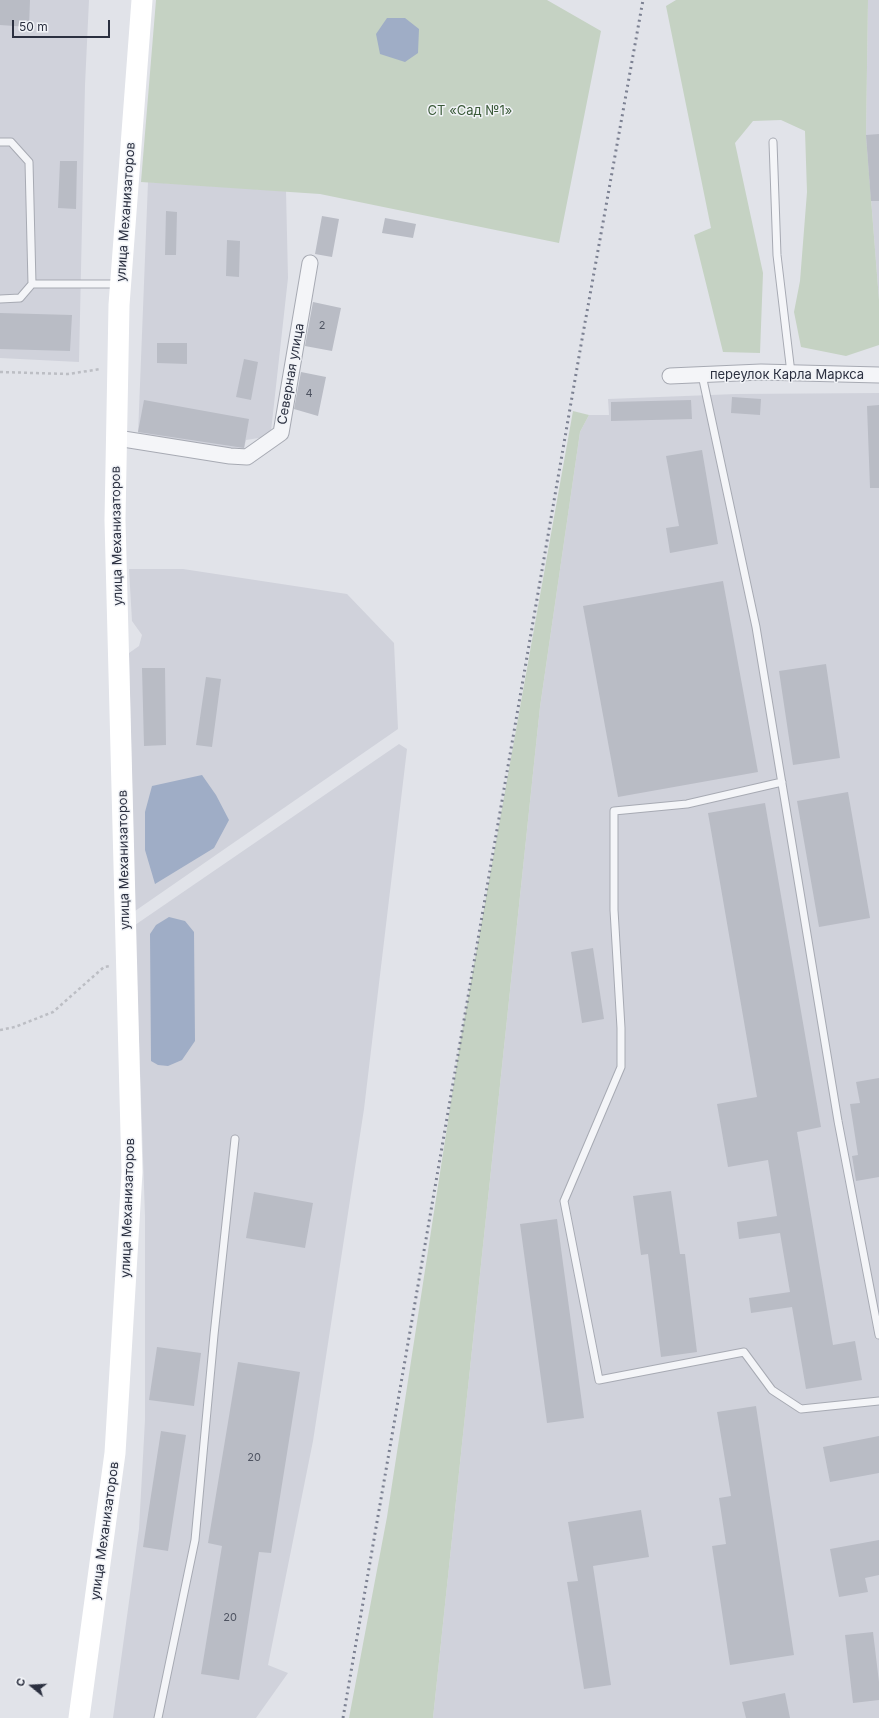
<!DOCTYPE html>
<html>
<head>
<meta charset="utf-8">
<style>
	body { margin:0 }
	#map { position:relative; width:879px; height:1718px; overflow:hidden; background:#e1e3e9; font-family:Inter,sans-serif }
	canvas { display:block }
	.north { position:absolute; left:12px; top:1666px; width:40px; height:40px; -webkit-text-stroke:3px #f1f3f7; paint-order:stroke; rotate:288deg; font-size:11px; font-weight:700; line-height:16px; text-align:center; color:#2b3040 }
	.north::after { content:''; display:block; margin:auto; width:14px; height:18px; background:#2b3040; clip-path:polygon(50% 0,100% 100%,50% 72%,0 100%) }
	.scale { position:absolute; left:12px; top:20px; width:98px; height:18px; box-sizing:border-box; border:2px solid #2b3040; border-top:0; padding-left:5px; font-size:12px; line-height:14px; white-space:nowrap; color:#2b3040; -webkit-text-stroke:3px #f1f3f7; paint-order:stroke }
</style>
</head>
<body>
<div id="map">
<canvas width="879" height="1718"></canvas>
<div class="north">С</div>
<div class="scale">50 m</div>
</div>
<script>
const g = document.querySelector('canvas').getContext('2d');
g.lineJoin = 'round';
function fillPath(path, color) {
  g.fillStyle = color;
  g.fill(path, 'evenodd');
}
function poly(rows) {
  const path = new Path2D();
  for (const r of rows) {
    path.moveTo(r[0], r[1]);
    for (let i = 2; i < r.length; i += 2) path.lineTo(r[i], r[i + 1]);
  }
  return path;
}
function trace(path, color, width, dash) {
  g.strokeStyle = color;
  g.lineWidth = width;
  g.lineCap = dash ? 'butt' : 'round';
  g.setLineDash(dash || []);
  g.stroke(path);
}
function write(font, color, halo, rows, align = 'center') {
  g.font = font + ' Inter,sans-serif';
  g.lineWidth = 3;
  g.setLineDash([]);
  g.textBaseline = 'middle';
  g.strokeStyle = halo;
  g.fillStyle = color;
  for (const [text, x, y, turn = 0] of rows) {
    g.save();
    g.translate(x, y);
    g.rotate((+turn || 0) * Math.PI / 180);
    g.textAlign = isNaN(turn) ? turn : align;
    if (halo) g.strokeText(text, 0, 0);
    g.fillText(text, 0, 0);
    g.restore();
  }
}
const built = poly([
	[0,0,89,0,85,85,79,362,0,358],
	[868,0,879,0,879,300,866,135],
	[148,182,286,191,288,278,271,431,265,437,246,440,243,453,138,435],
	[879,393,879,1718,433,1718,540,707,580,432,589,415,609,415,608,399,736,394],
	[129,569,183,569,347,594,394,643,398,729,135,911,129,653,139,646,142,635,132,621],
	[399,744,407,749,364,1109,313,1441,268,1665,288,1673,256,1718,113,1718,139,1529,145,1420,145,1216,135,925]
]);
const green = poly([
	[156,0,547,0,601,31,559,243,320,194,141,182],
	[676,0,868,0,866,135,879,300,879,345,846,356,801,347,794,312,800,281,807,192,805,131,781,120,753,121,735,143,763,273,760,353,723,352,694,235,711,228,666,6],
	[573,411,589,415,580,432,540,707,433,1718,349,1718,387,1517,460,1043]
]);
const water = poly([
	[387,18,405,18,419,29,418,53,405,62,380,54,376,34],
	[202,775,216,795,229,820,214,848,155,884,145,850,145,812,152,786],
	[169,917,185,921,194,932,195,1041,182,1060,168,1066,158,1065,151,1061,150,934,156,925]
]);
const building = poly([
	[0,0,30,0,29,27,0,25],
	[879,134,879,201,871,201,866,135],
	[60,161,77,161,76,209,58,208],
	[166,211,177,212,176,255,165,255],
	[322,216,339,219,332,257,315,254],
	[385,218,416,224,413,238,382,233],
	[227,240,240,241,239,277,226,276],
	[313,302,341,308,332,351,305,346],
	[0,313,72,315,70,351,0,349],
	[157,343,187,343,187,364,157,363],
	[244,359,258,362,251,400,236,397],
	[301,372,326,377,318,416,294,409],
	[732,397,761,399,760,415,731,413],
	[144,400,249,419,244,448,138,432],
	[691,400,692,419,611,421,611,402],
	[879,405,879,488,870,488,867,406],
	[702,450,718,544,670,553,666,528,679,526,666,456],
	[723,581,758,772,618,797,583,606],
	[826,664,840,758,793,765,779,671],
	[142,668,165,668,166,745,144,746],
	[206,677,221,679,212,747,196,745],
	[848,792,870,918,819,927,797,801],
	[765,803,821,1127,797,1132,833,1345,855,1341,862,1380,806,1389,792,1307,751,1313,749,1298,790,1292,780,1233,739,1239,737,1222,777,1216,768,1160,728,1167,717,1104,757,1097,708,813],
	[593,948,604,1019,582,1023,571,952],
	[879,1078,879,1177,856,1181,852,1156,858,1155,850,1104,860,1103,856,1082],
	[671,1191,680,1254,685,1254,697,1352,661,1357,648,1254,641,1255,633,1196],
	[254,1192,313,1203,305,1248,246,1238],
	[557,1219,584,1418,547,1423,520,1224],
	[157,1347,201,1353,194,1406,149,1400],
	[238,1362,300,1372,271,1553,259,1552,239,1680,201,1674,222,1546,208,1543],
	[756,1406,794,1655,730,1665,712,1546,726,1544,719,1498,731,1496,717,1412],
	[161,1431,186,1435,168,1551,143,1547],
	[879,1436,879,1473,830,1482,823,1447],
	[641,1510,649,1557,593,1566,611,1685,584,1689,567,1582,578,1581,568,1522],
	[879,1540,879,1575,865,1578,868,1592,839,1597,830,1549],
	[873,1632,879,1682,879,1700,853,1703,845,1635],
	[785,1693,790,1718,746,1718,742,1702]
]);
const path = poly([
	[0,372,68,374,101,369],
	[0,1030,15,1027,53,1012,104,967,111,966]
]);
const lane = poly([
	[0,142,11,142,29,162,32,284,20,298,0,299],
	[773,142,777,255,791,373],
	[32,284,118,284],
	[702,375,756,627,838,1121,879,1335],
	[782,782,687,804,614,811,614,910,621,1028,621,1067,564,1201,599,1380,744,1352,772,1390,801,1409,879,1401],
	[158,1718,195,1540,214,1335,235,1139]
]);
const street = poly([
	[670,376,761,372,879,375],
	[117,438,230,456,247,457,281,433,310,263]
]);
const secondary = poly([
	[79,1718,115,1453,132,1172,115,520,119,305,142,0]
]);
const rail = poly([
	[343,1718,581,345,643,0]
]);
const numberNames = [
	["2",322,326],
	["4",309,394],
	["20",254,1458],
	["20",230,1618]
];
const parkNames = [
	["СТ «Сад №1»",470,111]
];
const streetNames = [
	["улица Механизаторов",126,212,-86],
	["Северная улица",291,374,-80],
	["переулок Карла Маркса",787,375],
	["улица Механизаторов",117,536,-91],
	["улица Механизаторов",124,860,-91],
	["улица Механизаторов",128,1208,-88],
	["улица Механизаторов",105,1531,-82]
];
fillPath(built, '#d0d2db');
fillPath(green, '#c5d2c3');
fillPath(water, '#9fadc6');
fillPath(building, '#b9bcc5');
trace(lane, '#a7aab3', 9);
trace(street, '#a7aab3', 17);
trace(path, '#bcbec4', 2.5, [3, 3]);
trace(lane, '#f4f5f8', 7);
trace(street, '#f4f5f8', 15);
trace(secondary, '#fff', 21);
trace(rail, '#7c8192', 3, [2, 4]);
write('11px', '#4e5361', null, numberNames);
write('13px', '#3b5a39', '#f1f3f7', parkNames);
write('13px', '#2b3040', '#f1f3f7', streetNames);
</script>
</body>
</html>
